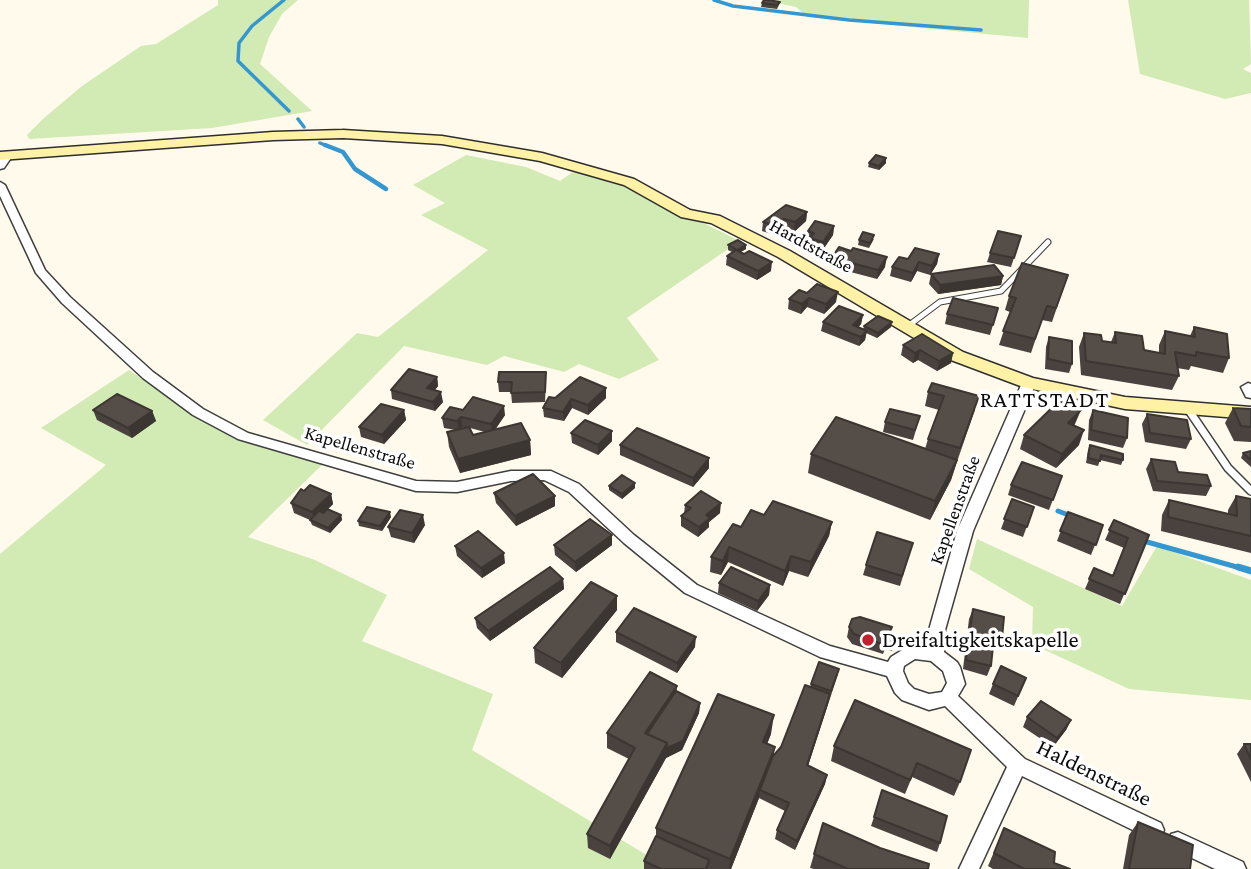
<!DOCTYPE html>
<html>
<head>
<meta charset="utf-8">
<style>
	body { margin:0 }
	canvas { display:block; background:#fffaeb }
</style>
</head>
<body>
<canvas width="1251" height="869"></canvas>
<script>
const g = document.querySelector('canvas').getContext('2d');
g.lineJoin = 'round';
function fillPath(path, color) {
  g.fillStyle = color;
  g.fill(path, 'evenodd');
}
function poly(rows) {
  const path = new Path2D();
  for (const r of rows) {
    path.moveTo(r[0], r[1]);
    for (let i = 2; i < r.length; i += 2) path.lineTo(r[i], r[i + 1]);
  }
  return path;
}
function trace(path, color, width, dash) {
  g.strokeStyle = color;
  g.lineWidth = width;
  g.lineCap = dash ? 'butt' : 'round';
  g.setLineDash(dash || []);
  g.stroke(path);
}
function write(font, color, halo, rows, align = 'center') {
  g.font = font + ' "Crimson Pro",serif';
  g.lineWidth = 7;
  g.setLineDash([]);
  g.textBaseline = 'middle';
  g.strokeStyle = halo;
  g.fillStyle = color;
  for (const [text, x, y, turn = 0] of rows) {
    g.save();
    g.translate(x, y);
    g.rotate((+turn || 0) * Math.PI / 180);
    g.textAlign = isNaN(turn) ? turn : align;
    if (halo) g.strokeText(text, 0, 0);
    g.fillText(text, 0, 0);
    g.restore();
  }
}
const green = poly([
	[218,0,298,0,282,14,269,37,260,64,312,111,212,128,29,139,27,135,44,118,82,86,141,46,156,44,218,5],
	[762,0,1029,0,1028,38,807,17,796,7],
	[1128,0,1249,0,1251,64,1243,69,1251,73,1251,93,1225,99,1140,74],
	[466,155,526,167,560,181,577,169,622,183,740,241,627,318,659,360,619,379,579,364,564,372,504,356,487,365,404,346,307,445,263,420,357,333,378,337,488,250,421,215,445,203,413,185],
	[129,370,210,424,248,441,322,465,248,537,315,560,387,595,362,641,493,694,472,750,670,869,0,869,0,554,106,465,41,428],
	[977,539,1122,606,1157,546,1251,580,1251,700,1129,689,1032,644,1033,607,969,569]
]);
const streamFar3 = poly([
	[284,0,252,26,239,43,238,61,289,111],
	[714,0,733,6,849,20,981,30],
	[298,119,304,127],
	[320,143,330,147]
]);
const streamFar2 = poly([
	[325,145,343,152,355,169,386,189]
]);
const streamFar1 = poly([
	[1058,511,1074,517],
	[1140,540,1244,569]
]);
const stream = poly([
	[1238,567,1251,571]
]);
const laneFar1 = poly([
	[908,326,940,302,1001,291,1048,242]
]);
const lane = poly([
	[1188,409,1228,468,1251,491]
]);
const street = poly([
	[8,152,13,155,4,168,0,169,0,159,8,152],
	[0,182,5,185,45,270,70,297,153,372,203,409,248,433,416,481,457,482,511,471,551,471,579,484,634,535,697,585,830,646,888,662,891,657,907,647,913,645,927,647,929,630,957,531,1022,383,1029,379,1034,380,1036,383,973,531,945,630,944,652,957,662,960,667,965,684,958,696,1025,759,1161,823,1164,830,1161,837,1154,839,1147,837,1022,776,979,869,959,869,1007,767,945,706,929,710,902,700,895,693,887,676,820,657,685,593,624,543,569,492,544,480,511,481,457,492,416,491,238,439,193,415,143,378,62,303,36,273,0,196,0,182],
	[915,659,931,661,943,671,947,683,942,692,929,694,914,689,908,683,903,671,904,666,915,659],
	[1248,383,1251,384,1251,398,1246,397,1241,387,1248,383],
	[1178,832,1243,862,1246,869,1215,869,1171,848,1168,841,1171,834,1178,832]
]);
const secondary = poly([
	[343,130,442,136,542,153,634,179,690,210,720,216,790,251,963,352,1033,378,1125,397,1251,407,1251,419,1125,409,1023,387,951,360,778,257,711,223,681,217,624,185,540,161,442,144,343,138,273,140,0,160,0,152,273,132,343,130]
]);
const wall = poly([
	[780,2,779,5,777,9,761,7,762,3],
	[869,163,886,163,879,170,868,167],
	[807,212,806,221,794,232,783,228,775,235,762,231,763,222],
	[834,226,833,235,822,251,809,247,810,241,807,240,808,231],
	[1021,236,1011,267,987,262,990,253],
	[874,239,869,248,858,245,859,240],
	[728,245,746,245,746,249,741,252,771,271,757,280,726,265,727,256,732,252,728,250],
	[835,253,885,267,877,279,843,270,843,264,833,262],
	[939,254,937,264,930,275,917,271,911,282,890,276,892,267,908,259],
	[931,274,1003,276,1001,285,938,294,929,284],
	[1068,275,1052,322,1042,320,1031,353,999,345,1010,312,1005,310,1009,296],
	[807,293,836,302,824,314,807,307,801,314,788,309,789,299],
	[998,308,990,335,945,324,947,314],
	[863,315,861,324,858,328,863,330,864,326,892,322,891,327,877,338,866,333,865,340,859,346,821,331,823,322],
	[1194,327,1229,358,1223,373,1191,366,1189,370,1177,368,1179,376,1172,390,1081,375,1079,347,1084,333,1102,341,1111,342,1115,332,1144,350,1159,353,1159,345,1165,331,1190,336],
	[1049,337,1072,364,1069,373,1045,369,1046,347],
	[903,345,953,353,951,363,937,371,918,360,913,363,901,355],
	[437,377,438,386,435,390,443,402,435,411,392,399,391,390],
	[546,381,545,402,512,403,511,392,499,392,498,382],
	[932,383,975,410,957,461,951,480,930,520,808,473,811,454,925,449,928,439,939,410,925,406,928,392],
	[555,398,606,398,588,415,572,408,564,421,544,417,543,408],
	[1233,408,1251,409,1251,442,1234,441,1225,423],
	[93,410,152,411,156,421,132,438,97,420],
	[404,410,406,420,384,444,361,437,359,427],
	[463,410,505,415,495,430,530,440,531,455,460,473,449,447,447,432,455,430,444,428,442,418],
	[470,428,485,432,473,435],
	[1093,410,1127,438,1123,448,1088,440,1089,420],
	[1147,414,1191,439,1186,449,1145,442,1142,424],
	[920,416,913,440,883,432,885,422],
	[1075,424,1074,425,1079,445,1056,468,1020,449,1024,435],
	[571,433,612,441,598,455,572,443],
	[620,445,709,468,693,487,620,455],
	[1090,445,1123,460,1121,465,1100,460,1098,466,1086,463,1088,450],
	[1251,451,1251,467,1241,458,1243,453],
	[1151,459,1211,486,1206,496,1153,491,1146,469],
	[1062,476,1049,510,1008,495,1011,485],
	[635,483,635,488,622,499,609,490,609,486],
	[304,491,331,494,333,504,328,509,341,515,342,520,330,533,312,525,310,520,294,513,291,503],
	[494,493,555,506,516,526,496,503],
	[1236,496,1251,499,1251,553,1161,531,1162,515,1169,500,1228,514,1228,510],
	[1012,499,1034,507,1023,537,1001,529],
	[685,505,720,513,709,522,709,527,698,537,681,526,681,516,684,514],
	[1068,512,1103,525,1091,555,1057,541],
	[764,515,832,522,829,536,808,577,789,571,783,586,728,562,721,575,710,572,711,557,741,527],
	[391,517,382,531,359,526,358,521],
	[1114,520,1149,535,1120,604,1085,589,1094,568,1112,576,1124,548,1105,540],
	[425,525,414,543,391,537,388,527],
	[612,535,612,545,576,572,555,555,554,545],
	[455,546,505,563,482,578,457,556],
	[910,553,900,586,863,575,866,565],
	[563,579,564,589,490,641,477,628,475,618],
	[719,583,770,585,769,595,757,611,718,593],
	[617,596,617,610,562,678,535,663,534,648],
	[973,609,1002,638,999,648,993,647,991,666,987,676,963,669,969,619],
	[849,627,890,633,897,635,892,651,885,649,883,654,852,644,847,637],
	[616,632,695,647,677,673,616,642],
	[819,662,838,674,808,766,827,775,825,784,795,850,775,839,777,830,785,811,759,798,731,869,644,869,644,861,656,836,656,828,771,734,767,744,775,747,773,756,781,747,810,687],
	[1026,678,1014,706,989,694,993,684],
	[676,691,700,703,699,713,682,750,666,758,610,859,588,848,587,834,629,759,607,748,607,733],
	[855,700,960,782,954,796,912,777,905,794,831,761,834,746],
	[1027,717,1071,720,1066,730,1053,747,1023,727],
	[1244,744,1251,744,1251,782,1237,754],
	[874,817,940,843,937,852,871,826],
	[1138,822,1190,869,1123,869,1129,835],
	[1004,828,1054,863,1070,869,993,869,988,866],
	[814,854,928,869,814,869,810,868]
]);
const shadedWall = poly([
	[886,158,886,163,879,170,879,166],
	[807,212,806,221,794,232,795,222],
	[784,219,783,228,775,235,776,226],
	[834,226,833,235,822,251,823,242],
	[746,245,746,249,736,254,737,250],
	[939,254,937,264,930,275,932,266],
	[887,257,885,267,877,279,878,270],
	[772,262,771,271,757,280,758,271],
	[919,262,917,271,911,282,913,273],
	[1003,276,1001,285,938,294,940,285],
	[838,292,836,302,824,314,826,304],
	[809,298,807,307,801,314,802,304],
	[863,315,861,324,853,333,853,325],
	[892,322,891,327,877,338,878,333],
	[867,331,865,340,859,346,861,337],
	[920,350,918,360,913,363,915,353],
	[953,353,951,363,937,371,939,361],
	[437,377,438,386,428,398,427,388],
	[606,388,606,398,588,415,588,405],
	[441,392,443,402,435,411,433,402],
	[979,396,951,480,930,520,935,501,957,461],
	[571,399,572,408,564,421,563,412],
	[504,406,505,415,492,434,491,424],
	[404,410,406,420,384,444,382,435],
	[1081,410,1075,424,1063,437,1068,423],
	[152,411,156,421,132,438,128,428],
	[461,417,462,426,459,431,457,421],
	[1084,430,1079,445,1056,468,1062,454],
	[612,431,612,441,598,455,598,445],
	[530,440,531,455,460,473,458,459],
	[709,458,709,468,693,487,693,478],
	[635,483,635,488,622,499,622,494],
	[331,494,333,504,315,522,312,512],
	[555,496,555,506,516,526,515,516],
	[721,503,720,513,709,522,709,527,698,537,699,527,706,515],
	[390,512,391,517,382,531,380,526],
	[341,515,342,520,330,533,328,528],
	[423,515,425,525,414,543,412,533],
	[832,522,829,536,808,577,811,562],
	[612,535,612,545,576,572,575,562],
	[729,547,728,562,721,575,723,561],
	[504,553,505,563,482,578,481,568],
	[791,556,789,571,783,586,785,571],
	[563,579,564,589,490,641,488,631],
	[770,585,769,595,757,611,758,601],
	[617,596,617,610,562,678,561,663],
	[696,637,695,647,677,673,677,663],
	[677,686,676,700,649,740,645,733],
	[830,694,828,704,805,775,807,765],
	[700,703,699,713,682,750,666,758,610,859,610,846,667,743],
	[774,715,771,734,760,761,763,742],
	[1071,720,1066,730,1053,747,1057,738],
	[775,747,772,765,760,790,759,798,731,869,729,869,730,859],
	[827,775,825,784,795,850,797,841]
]);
const building = poly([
	[764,0,768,0,780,2,777,5,762,3,764,0],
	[876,155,886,158,879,166,869,163,876,155],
	[786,205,807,212,795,222,784,219,776,226,763,222,786,205],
	[815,221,834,226,823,242,810,238,814,233,808,231,815,221],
	[998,231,1021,236,1014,258,990,253,998,231],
	[863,232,874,235,870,243,859,240,863,232],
	[738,240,746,245,737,250,728,245,738,240],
	[839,247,851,251,853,248,887,257,878,270,844,261,847,256,835,253,839,247],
	[915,248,939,254,932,266,919,262,913,273,892,267,899,257,908,259,915,248],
	[736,250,744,254,749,251,772,262,758,271,727,256,736,250],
	[1022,263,1068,275,1056,308,1047,306,1035,339,1003,331,1016,298,1009,296,1022,263],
	[994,265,1003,276,940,285,931,274,994,265],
	[817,284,838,292,826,304,809,298,802,304,789,299,799,290,807,293,817,284],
	[953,298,998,308,993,325,947,314,953,298],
	[839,306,863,315,853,325,867,331,861,337,823,322,839,306],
	[878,316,892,322,878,333,864,326,878,316],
	[1194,327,1227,334,1229,358,1196,352,1196,356,1175,352,1179,376,1086,361,1084,333,1101,335,1102,341,1116,343,1115,332,1142,336,1144,350,1165,354,1165,331,1195,337,1194,327],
	[922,334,953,353,939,361,920,350,915,353,903,345,922,334],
	[1049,337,1072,341,1072,364,1048,359,1049,337],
	[409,369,437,377,427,388,441,392,433,402,391,390,409,369],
	[499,372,546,372,545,392,511,393,512,382,498,382,499,372],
	[580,377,606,388,588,405,571,399,563,412,543,408,549,397,555,398,580,377],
	[932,383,979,396,960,448,928,439,944,396,928,392,932,383],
	[117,394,152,411,128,428,93,410,117,394],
	[473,397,504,406,491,424,461,417,457,421,442,418,450,407,463,410,473,397],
	[1060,400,1081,410,1068,423,1084,430,1062,454,1024,435,1060,400],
	[381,404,404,410,382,435,359,427,381,404],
	[1233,408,1251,409,1251,427,1241,426,1233,408],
	[890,409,920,416,915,430,885,422,890,409],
	[1093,410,1128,418,1127,438,1091,430,1093,410],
	[1147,414,1187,420,1191,439,1150,433,1147,414],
	[836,417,957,460,935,501,811,454,836,417],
	[585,420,612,431,598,445,571,433,585,420],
	[521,423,530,440,458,459,447,432,469,427,473,435,521,423],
	[637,428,709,458,693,478,620,445,637,428],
	[1090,445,1123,454,1123,460,1101,455,1100,461,1088,458,1090,445],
	[1251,451,1251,460,1243,453,1251,451],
	[1151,459,1175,462,1178,472,1207,475,1211,486,1157,481,1151,459],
	[1022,462,1062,476,1053,500,1011,485,1022,462],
	[533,474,555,496,515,516,494,493,533,474],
	[622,475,635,483,622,494,609,486,622,475],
	[310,485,331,494,312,512,291,503,301,489,304,491,310,485],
	[701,491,721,503,706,515,710,518,699,527,681,516,691,508,685,505,701,491],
	[1236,496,1251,499,1251,536,1168,517,1169,500,1237,516,1236,496],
	[1012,499,1034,507,1027,527,1004,519,1012,499],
	[773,501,832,522,811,562,791,556,785,571,729,547,723,561,711,557,733,524,741,527,751,510,764,515,773,501],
	[367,507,390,512,380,526,358,521,367,507],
	[327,509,341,515,328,528,310,520,319,511,324,513,327,509],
	[400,510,423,515,412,533,388,527,400,510],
	[1068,512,1103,525,1096,545,1060,531,1068,512],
	[590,519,612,535,575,562,554,545,590,519],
	[1114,520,1149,535,1125,594,1089,579,1094,568,1113,576,1128,538,1109,530,1114,520],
	[478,531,504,553,481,568,455,546,478,531],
	[877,532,913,543,902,576,866,565,877,532],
	[550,567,563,579,488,631,475,618,550,567],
	[731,567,770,585,758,601,719,583,731,567],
	[591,582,617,596,561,663,534,648,591,582],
	[634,608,696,637,677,663,616,632,634,608],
	[973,609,1004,617,1002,638,994,636,991,666,966,660,973,609],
	[860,617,892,627,889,633,897,635,894,641,887,639,885,645,854,634,849,627,852,619,860,617],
	[819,662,839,669,831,691,811,684,819,662],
	[1001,666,1026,678,1018,696,993,684,1001,666],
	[650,672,677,686,645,733,667,743,610,846,587,834,635,748,607,733,650,672],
	[805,685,830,694,807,765,827,775,797,841,777,830,789,803,760,790,773,756,781,747,805,685],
	[676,691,700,703,683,741,667,748,667,743,647,734,676,691],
	[718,694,774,715,763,742,775,747,730,859,656,828,718,694],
	[855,700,971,750,960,782,917,763,910,780,834,746,855,700],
	[1041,701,1071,720,1057,738,1027,717,1041,701],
	[1244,744,1251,744,1251,759,1244,744],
	[882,790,947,816,940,843,874,817,882,790],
	[1138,822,1193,845,1190,869,1129,869,1138,822],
	[823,823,880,848,929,864,928,869,848,869,814,854,823,823],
	[1004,828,1055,852,1054,863,1070,869,1024,869,994,853,1004,828],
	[656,836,709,860,706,869,661,869,644,861,656,836]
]);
const markers = [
	[868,640,7,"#be222e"]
];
const streetNames = [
	["Hardtstraße",811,246,29],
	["Kapellenstraße",360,448,16],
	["Kapellenstraße",955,510,-70]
];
const quarterNames = [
	["RATTSTADT",1045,400]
];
const nearPoinames = [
	["Dreifaltigkeitskapelle",882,640]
];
const nearStreetnames = [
	["Haldenstraße",1094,773,26]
];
fillPath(green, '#d2eab4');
trace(streamFar3, '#3497d0', 3.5);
trace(streamFar2, '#3497d0', 4.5);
trace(streamFar1, '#3497d0', 5);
trace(stream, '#3497d0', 7);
trace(laneFar1, '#3f3f3f', 7);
trace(lane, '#3f3f3f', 10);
trace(street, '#3f3f3f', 3);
trace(secondary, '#2e2e2e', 3);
trace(laneFar1, '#fff', 5);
trace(lane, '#fff', 7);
fillPath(street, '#fff');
fillPath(secondary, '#fff2a6');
fillPath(wall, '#49423e');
fillPath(shadedWall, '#3c3632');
fillPath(building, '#554d48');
trace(building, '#3c3632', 2);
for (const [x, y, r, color] of markers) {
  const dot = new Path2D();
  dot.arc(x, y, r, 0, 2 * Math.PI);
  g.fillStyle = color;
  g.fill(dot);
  trace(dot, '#fff', 2.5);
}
write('19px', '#0c0c0c', '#fff', streetNames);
g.letterSpacing = '2px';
write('23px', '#0c0c0c', '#fff', quarterNames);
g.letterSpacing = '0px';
write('23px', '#0c0c0c', '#fff', nearPoinames, 'left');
write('23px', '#0c0c0c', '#fff', nearStreetnames);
</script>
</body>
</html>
